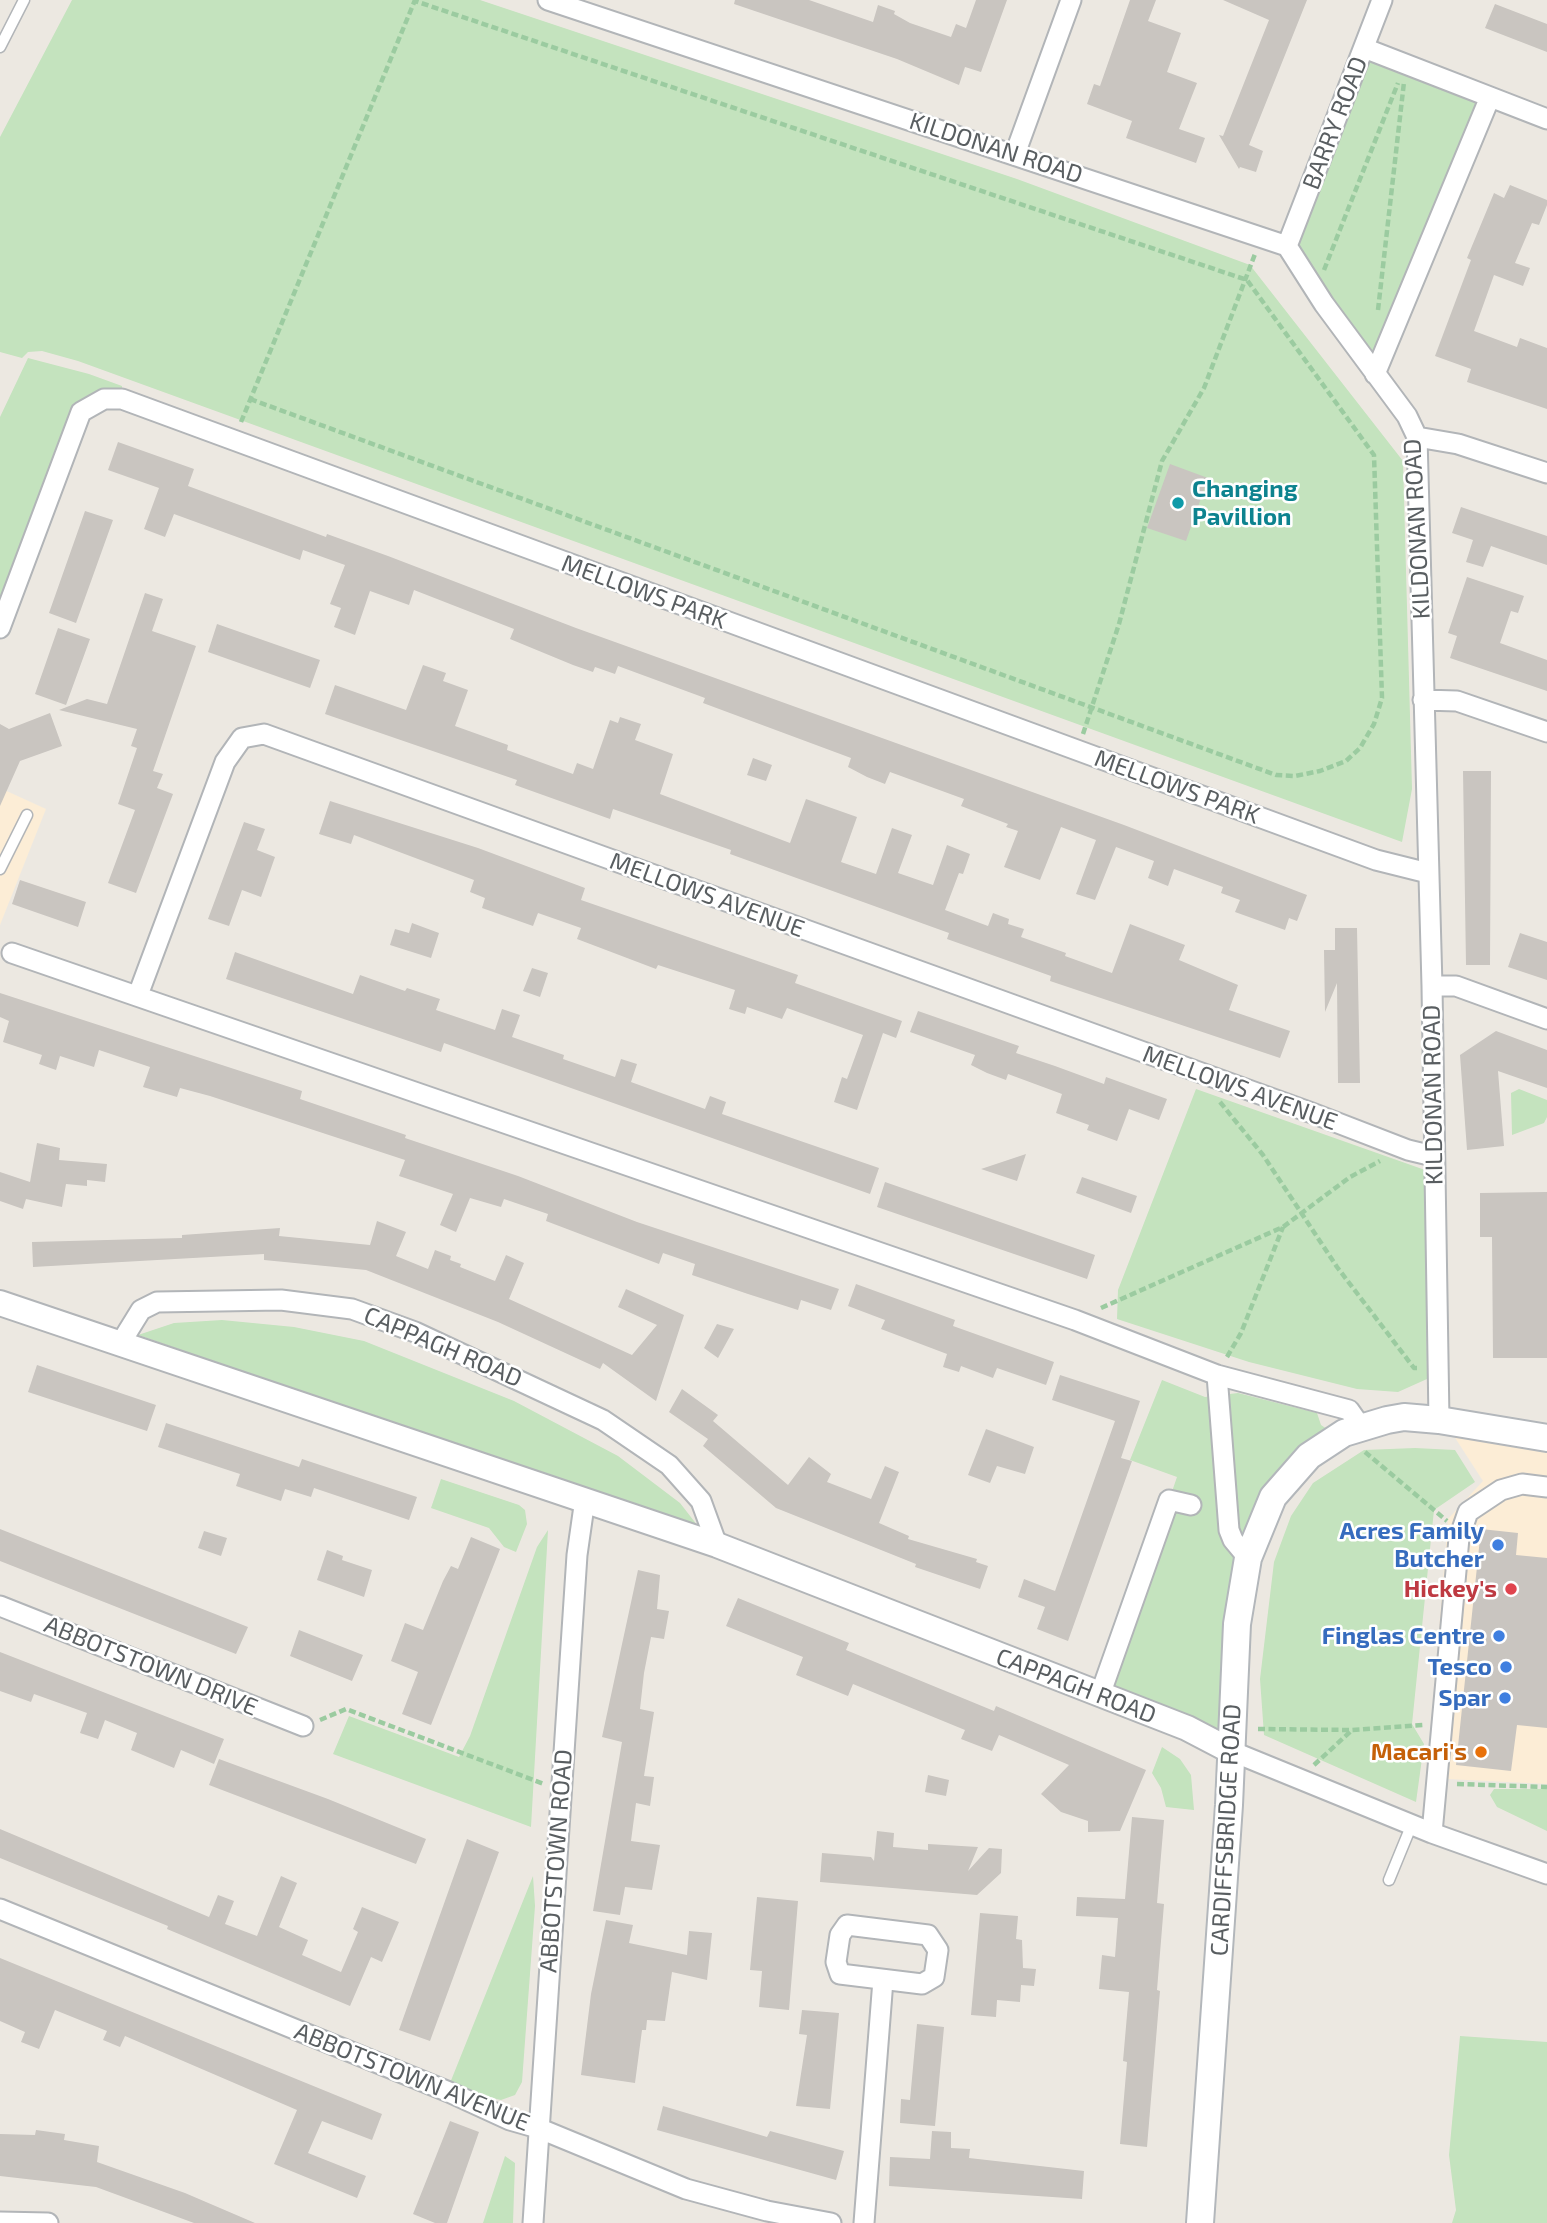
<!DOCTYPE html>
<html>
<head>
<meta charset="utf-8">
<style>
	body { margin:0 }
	canvas { display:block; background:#ece8e1 }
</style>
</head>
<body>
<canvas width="1547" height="2223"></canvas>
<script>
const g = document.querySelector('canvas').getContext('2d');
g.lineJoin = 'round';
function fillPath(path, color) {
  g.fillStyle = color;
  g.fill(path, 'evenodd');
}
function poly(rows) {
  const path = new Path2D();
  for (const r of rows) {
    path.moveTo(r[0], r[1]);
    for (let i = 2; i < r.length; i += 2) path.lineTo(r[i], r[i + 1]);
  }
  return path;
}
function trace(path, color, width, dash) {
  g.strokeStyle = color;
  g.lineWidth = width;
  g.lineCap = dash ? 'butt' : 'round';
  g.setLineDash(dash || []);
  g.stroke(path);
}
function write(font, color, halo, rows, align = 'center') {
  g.font = font + ' "Exo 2",sans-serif';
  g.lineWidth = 5;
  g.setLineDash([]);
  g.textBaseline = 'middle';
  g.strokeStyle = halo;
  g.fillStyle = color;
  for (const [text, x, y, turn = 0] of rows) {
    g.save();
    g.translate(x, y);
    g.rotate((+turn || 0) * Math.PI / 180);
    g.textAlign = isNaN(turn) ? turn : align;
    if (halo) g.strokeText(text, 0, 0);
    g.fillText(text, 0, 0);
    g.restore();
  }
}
const commercial = poly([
	[0,788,46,809,0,925],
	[1452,1433,1547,1445,1547,1784,1427,1778,1448,1519,1483,1481]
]);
const green = poly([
	[72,0,480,0,1017,179,1250,265,1403,461,1412,789,1402,842,78,361,42,351,28,352,22,358,0,352,0,137],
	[1363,48,1490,97,1375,372,1288,246],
	[28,358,89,374,122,386,122,399,93,403,0,613,0,417],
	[1196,1089,1425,1170,1433,1169,1426,1263,1427,1379,1398,1392,1357,1389,1249,1362,1117,1319,1118,1290],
	[1519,1089,1547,1100,1547,1117,1544,1123,1512,1135,1511,1093],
	[222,1320,294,1327,364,1341,514,1401,618,1456,680,1503,701,1530,138,1335,174,1323],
	[1162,1380,1205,1397,1238,1393,1317,1413,1321,1425,1339,1437,1309,1456,1248,1559,1229,1749,1102,1695,1177,1477,1130,1460],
	[1415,1448,1455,1450,1475,1482,1434,1510,1412,1724,1424,1744,1416,1802,1264,1735,1260,1679,1274,1562,1291,1516,1313,1483,1364,1450],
	[441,1479,519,1505,525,1510,527,1524,516,1552,504,1547,489,1528,431,1508],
	[548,1530,531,1827,333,1754,349,1716,459,1757,470,1736,537,1547],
	[1162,1747,1180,1759,1191,1775,1194,1810,1166,1807,1161,1788,1152,1773],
	[1494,1789,1547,1789,1547,1831,1497,1807,1490,1795],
	[533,1876,535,1906,522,2082,515,2095,501,2100,448,2088],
	[1460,2036,1547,2042,1547,2223,1452,2223,1456,2210,1449,2155],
	[505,2156,515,2163,513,2223,483,2223]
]);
const building = poly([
	[735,0,809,0,873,22,878,5,895,11,894,14,910,23,951,37,956,24,966,28,976,0,1007,0,981,72,965,67,959,85,897,59,734,4],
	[1130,0,1156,0,1148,21,1181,33,1167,72,1197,83,1179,129,1205,138,1196,163,1126,138,1132,121,1087,104,1094,84,1100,86],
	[1223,0,1307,0,1249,145,1263,151,1256,172,1240,167,1239,169,1219,135,1223,136,1269,20],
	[1495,4,1547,24,1547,52,1485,28],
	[1510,185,1547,200,1547,205,1539,225,1532,223,1515,263,1530,268,1523,286,1494,275,1474,331,1517,347,1520,338,1547,348,1547,409,1467,382,1471,369,1435,356,1471,260,1467,258,1494,193,1504,198],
	[118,442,194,469,188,486,326,537,327,534,388,556,576,628,1124,825,1307,895,1297,921,1289,918,1285,930,1235,912,1240,900,1221,893,1223,887,1174,869,1168,886,1148,878,1154,861,1116,847,1095,900,1076,894,1096,840,1061,827,1040,880,1004,867,1018,831,1006,827,1008,824,961,806,964,799,890,772,885,784,867,777,848,767,851,758,703,703,705,698,618,666,615,674,595,667,593,672,573,665,510,639,514,629,414,590,409,605,370,591,355,635,334,627,341,608,330,604,345,565,303,550,300,560,174,514,165,537,144,529,159,488,108,470],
	[1170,464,1208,478,1186,541,1147,528],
	[1461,507,1547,536,1547,565,1491,546,1483,567,1466,562,1473,540,1452,533],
	[85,511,113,520,76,623,49,613],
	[1467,577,1524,596,1518,613,1511,611,1500,643,1547,660,1547,691,1450,658,1457,636,1448,633],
	[145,593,163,599,152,631,196,646,153,771,163,774,157,788,173,794,136,893,108,883,135,810,118,804,137,748,131,746,137,729,59,710,87,699,107,704],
	[217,624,320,660,310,688,208,652],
	[58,628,90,639,66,705,35,694],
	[423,665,446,673,443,681,468,690,455,726,508,745,507,750,573,774,577,763,593,769,610,720,618,723,620,717,641,724,635,740,673,754,660,794,790,843,806,799,857,817,841,862,876,874,892,828,912,835,898,873,933,885,947,845,970,854,963,874,959,873,945,910,988,926,993,913,1009,919,1008,924,1024,929,1021,937,1066,953,1065,956,1112,973,1130,924,1185,945,1179,960,1238,985,1229,1010,1290,1031,1280,1058,1050,981,1051,976,947,939,949,933,730,854,731,850,613,809,610,819,515,785,517,780,325,714,335,685,406,710],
	[50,713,62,746,20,761,0,806,0,724,9,729],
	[753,758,772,765,766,781,747,775],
	[1463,771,1491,771,1490,965,1466,965],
	[330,801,478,848,585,888,581,900,798,975,795,983,902,1021,896,1038,883,1033,857,1110,834,1102,842,1077,847,1079,863,1035,787,1008,782,1019,747,1007,745,1014,729,1009,735,990,658,965,656,969,577,939,581,928,538,913,533,926,482,908,485,898,470,892,474,880,354,835,351,844,319,834],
	[244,822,265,829,257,850,275,857,261,897,242,890,229,926,208,919],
	[20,880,86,902,78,927,12,904],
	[412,923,439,933,431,958,390,945,395,929,409,933],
	[1335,928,1357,928,1360,1083,1338,1083,1337,983,1325,1012,1324,950,1335,950],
	[1520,933,1547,942,1547,980,1508,967],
	[235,952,353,994,360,975,405,991,407,988,440,999,436,1010,495,1030,502,1009,520,1015,512,1037,564,1055,563,1059,615,1077,621,1059,637,1064,631,1082,705,1109,710,1096,726,1102,722,1114,879,1168,870,1194,444,1043,441,1052,226,979],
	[532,968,548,973,540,997,523,991],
	[0,993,302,1091,300,1099,406,1135,405,1138,518,1176,637,1222,839,1289,831,1310,801,1300,798,1310,748,1294,692,1275,695,1264,663,1253,659,1264,546,1221,548,1214,504,1199,501,1207,470,1198,456,1232,440,1225,453,1194,399,1176,405,1160,210,1096,180,1088,177,1097,143,1087,150,1067,99,1050,94,1067,60,1056,56,1070,39,1064,42,1055,3,1042,9,1021,0,1017],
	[918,1011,1019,1046,1016,1053,1055,1066,1104,1084,1106,1077,1167,1099,1159,1120,1129,1109,1117,1141,1087,1130,1089,1125,1056,1113,1062,1094,1008,1074,1006,1080,987,1073,971,1065,975,1055,910,1032],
	[1496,1031,1547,1050,1547,1088,1498,1071,1504,1146,1467,1150,1460,1055],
	[37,1143,60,1148,59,1160,107,1164,105,1182,87,1180,87,1186,66,1184,62,1207,26,1199,23,1209,0,1201,0,1172,30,1182],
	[1026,1154,1017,1181,981,1169],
	[1082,1177,1137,1196,1131,1213,1076,1193],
	[885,1182,1095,1255,1087,1279,877,1207],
	[1547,1192,1547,1358,1493,1358,1492,1237,1480,1237,1480,1193],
	[377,1221,406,1232,396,1256,428,1269,435,1250,451,1256,450,1260,461,1264,460,1267,495,1281,506,1255,524,1263,509,1299,632,1355,657,1325,618,1307,626,1289,684,1315,656,1401,603,1363,600,1369,498,1322,366,1270,264,1260,264,1254,33,1267,32,1242,182,1238,182,1235,280,1228,279,1236,370,1245],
	[856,1284,955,1320,953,1326,1054,1362,1046,1385,997,1368,993,1378,961,1366,959,1372,943,1367,947,1354,881,1329,885,1320,848,1306],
	[717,1324,734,1329,718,1358,704,1348],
	[37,1365,156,1405,147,1431,28,1392],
	[1060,1375,1140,1401,1121,1458,1132,1461,1068,1641,1037,1629,1045,1607,1018,1597,1024,1579,1055,1591,1115,1421,1052,1400],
	[682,1389,718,1415,713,1421,788,1485,809,1457,831,1474,827,1482,871,1499,885,1466,899,1472,879,1523,909,1536,908,1539,977,1559,976,1562,988,1566,980,1589,915,1567,916,1564,776,1508,703,1446,708,1439,669,1412],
	[166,1423,299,1467,302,1459,417,1497,409,1520,314,1488,311,1497,285,1489,281,1501,236,1486,240,1474,158,1447],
	[986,1429,1034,1447,1025,1474,997,1466,990,1483,968,1475],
	[0,1529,248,1627,236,1654,0,1561],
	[1481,1529,1518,1533,1516,1555,1547,1558,1547,1728,1517,1725,1511,1771,1456,1765],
	[204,1531,227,1538,221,1556,198,1548],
	[471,1537,500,1549,431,1725,402,1714,418,1672,391,1661,405,1623,423,1630,443,1581,451,1566,458,1569],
	[327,1550,343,1556,342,1560,372,1570,364,1597,317,1580],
	[638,1570,660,1575,657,1609,669,1611,664,1639,651,1637,644,1673,640,1709,654,1712,644,1776,654,1777,650,1806,636,1803,631,1841,660,1845,652,1890,625,1887,620,1915,593,1911,622,1742,602,1737],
	[738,1598,849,1643,846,1650,994,1711,996,1706,1146,1770,1120,1831,1088,1832,1088,1821,1061,1812,1041,1794,1069,1765,999,1735,992,1751,961,1739,965,1730,853,1684,848,1696,796,1675,803,1657,726,1626],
	[299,1630,363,1655,352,1681,290,1656],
	[0,1652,224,1739,214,1764,181,1750,174,1768,131,1750,137,1733,105,1720,98,1739,80,1733,87,1713,34,1694,31,1702,0,1691],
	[219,1759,328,1799,426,1839,416,1864,209,1785],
	[928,1775,949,1780,946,1796,925,1792],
	[1132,1817,1164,1820,1157,1903,1164,1904,1157,1990,1160,1991,1147,2147,1120,2144,1127,2062,1123,2061,1129,1992,1099,1989,1102,1955,1115,1957,1118,1918,1076,1916,1077,1897,1125,1899],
	[0,1829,209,1917,218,1895,234,1901,225,1924,257,1936,281,1876,297,1883,279,1927,308,1940,302,1955,341,1972,358,1932,353,1929,362,1907,399,1922,382,1962,371,1957,350,2006,167,1929,168,1926,0,1858],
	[877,1831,894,1833,893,1847,928,1850,928,1844,978,1847,968,1871,989,1848,1002,1849,1001,1873,977,1895,820,1882,822,1853,871,1857,874,1861],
	[467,1839,499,1852,430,2041,399,2030],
	[757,1897,798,1901,789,2010,759,2007,762,1971,750,1970],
	[980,1913,1018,1916,1016,1939,1022,1940,1023,1968,1036,1969,1034,1986,1021,1985,1020,2002,997,2000,996,2017,971,2015],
	[606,1920,633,1925,629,1943,687,1955,689,1931,712,1933,707,1980,672,1972,665,2021,647,2020,646,2030,642,2030,635,2083,581,2075,591,1994],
	[0,1958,382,2114,372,2140,322,2121,308,2153,366,2176,357,2198,274,2164,297,2110,125,2036,120,2047,103,2040,107,2031,55,2010,39,2049,21,2042,25,2032,0,2021],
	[802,2010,839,2013,830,2109,796,2106,807,2035,799,2034],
	[917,2024,944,2027,935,2126,900,2123,901,2099,910,2100],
	[663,2106,767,2137,770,2131,844,2151,836,2180,657,2130],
	[450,2121,479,2132,447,2223,435,2223,413,2214],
	[36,2130,65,2134,64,2140,99,2146,97,2162,185,2193,255,2223,194,2223,96,2187,0,2176,0,2134,35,2135],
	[932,2131,951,2132,951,2148,970,2149,969,2158,1084,2171,1082,2199,889,2186,890,2157,930,2159]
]);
const path = poly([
	[1324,270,1398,83],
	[1378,310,1404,82],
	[250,399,1276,775,1295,776,1320,771,1346,761,1360,748,1374,724,1382,698,1374,455,1247,280,415,1],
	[241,422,415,0],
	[1083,734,1119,624,1162,461,1204,388,1255,254],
	[1220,1102,1263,1155,1337,1267,1414,1368,1418,1368],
	[1101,1308,1283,1227,1350,1177,1380,1161],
	[1227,1357,1241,1333,1283,1227],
	[1365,1452,1447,1521],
	[320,1720,346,1709,544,1784],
	[1258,1729,1352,1730,1424,1725],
	[1314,1765,1351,1731],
	[1457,1784,1547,1787]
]);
const service = poly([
	[0,47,24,0],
	[0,869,27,815],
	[1389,1880,1412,1824]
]);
const minor = poly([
	[548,0,1287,246,1324,304,1407,416,1417,437,1432,986,1439,1420],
	[1364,48,1547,119],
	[1015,154,1071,0],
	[1287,246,1382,0],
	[1375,374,1490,97],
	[1417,437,1458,444,1547,473],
	[0,628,81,412,104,399,122,399,1376,860,1428,873],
	[1423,700,1457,701,1547,732],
	[12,953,1075,1320,1217,1375,1349,1410,1361,1427],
	[1432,986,1456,986,1547,1019],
	[138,995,225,762,242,738,264,734,1312,1113,1408,1150,1433,1156],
	[120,1344,141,1310,157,1302,281,1300,352,1309,415,1332,603,1420,669,1465,701,1501,717,1545],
	[1217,1375,1229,1530,1233,1540,1248,1558],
	[0,1606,303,1726],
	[1100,1695,1169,1500,1191,1505],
	[1231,1751,1432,1833,1547,1874],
	[1432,1833,1459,1538,1468,1512,1501,1490,1522,1484,1547,1487],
	[0,1909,449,2092,510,2120,538,2128,686,2189,767,2211,831,2223],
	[847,1925,928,1935,938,1950,934,1977,922,1984,840,1974,836,1962,840,1935,847,1925],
	[0,2222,48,2223],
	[533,2223,577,1555,585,1499],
	[864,2223,883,1980]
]);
const tertiary = poly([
	[0,1303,717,1545,1187,1728,1231,1751]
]);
const secondary = poly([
	[1200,2223,1229,1805,1237,1624,1248,1558,1273,1497,1309,1456,1344,1433,1387,1420,1404,1417,1439,1420,1547,1438]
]);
const markers = [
	[1178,503,7,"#0f9aa8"],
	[1498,1545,7,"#3f7fe0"],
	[1511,1589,7,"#e0444e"],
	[1499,1636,7,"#3f7fe0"],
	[1506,1667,7,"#3f7fe0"],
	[1505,1698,7,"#3f7fe0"],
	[1481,1752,7,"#e8710a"]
];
const streetNames = [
	["BARRY ROAD",1335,123,-69],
	["KILDONAN ROAD",996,148,18],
	["KILDONAN ROAD",1417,529,-93],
	["MELLOWS PARK",644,592,20],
	["MELLOWS PARK",1177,787,20],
	["MELLOWS AVENUE",707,895,20],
	["MELLOWS AVENUE",1240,1088,20],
	["KILDONAN ROAD",1433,1095,-91],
	["CAPPAGH ROAD",443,1347,23],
	["ABBOTSTOWN DRIVE",151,1666,22],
	["CAPPAGH ROAD",1076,1686,21],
	["CARDIFFSBRIDGE ROAD",1226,1830,-87],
	["ABBOTSTOWN ROAD",556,1861,-86],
	["ABBOTSTOWN AVENUE",412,2077,22]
];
const cultureNames = [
	["Changing",1192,489],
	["Pavillion",1192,517]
];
const shopNames = [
	["Acres Family",1484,1531],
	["Butcher",1484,1559],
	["Finglas Centre",1485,1636],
	["Tesco",1492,1667],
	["Spar",1491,1698]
];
const healthNames = [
	["Hickey's",1497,1589]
];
const foodNames = [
	["Macari's",1467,1752]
];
fillPath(commercial, '#fcedd6');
fillPath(green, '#c4e3be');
fillPath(building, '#c9c5c0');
trace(service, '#b2b5b8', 13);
trace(minor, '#b2b5b8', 23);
trace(tertiary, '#b2b5b8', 28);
trace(secondary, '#b3b7bb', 30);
trace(path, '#9bcba0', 4.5, [7, 3.5]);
trace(service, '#fff', 10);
trace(minor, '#fff', 19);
trace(tertiary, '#fff', 24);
trace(secondary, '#fff', 26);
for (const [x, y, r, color] of markers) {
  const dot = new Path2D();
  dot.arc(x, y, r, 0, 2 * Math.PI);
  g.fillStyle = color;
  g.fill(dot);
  trace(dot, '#fff', 2.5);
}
write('24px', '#595e61', '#fff', streetNames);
write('bold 24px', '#0d838f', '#fff', cultureNames, 'left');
write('bold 24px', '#366cbe', '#fff', shopNames, 'right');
write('bold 24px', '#be3a42', '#fff', healthNames, 'right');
write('bold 24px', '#c56008', '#fff', foodNames, 'right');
</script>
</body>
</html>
